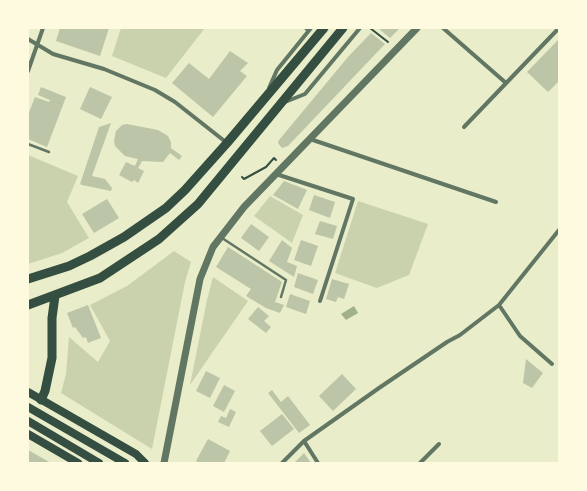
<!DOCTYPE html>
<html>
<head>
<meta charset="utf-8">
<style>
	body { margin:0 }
	#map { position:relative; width:587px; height:491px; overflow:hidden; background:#e9edc9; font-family:Inter,sans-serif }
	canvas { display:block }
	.frame { position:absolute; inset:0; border:29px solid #fefae0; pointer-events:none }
</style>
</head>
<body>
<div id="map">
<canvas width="587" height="491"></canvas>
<div class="frame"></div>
</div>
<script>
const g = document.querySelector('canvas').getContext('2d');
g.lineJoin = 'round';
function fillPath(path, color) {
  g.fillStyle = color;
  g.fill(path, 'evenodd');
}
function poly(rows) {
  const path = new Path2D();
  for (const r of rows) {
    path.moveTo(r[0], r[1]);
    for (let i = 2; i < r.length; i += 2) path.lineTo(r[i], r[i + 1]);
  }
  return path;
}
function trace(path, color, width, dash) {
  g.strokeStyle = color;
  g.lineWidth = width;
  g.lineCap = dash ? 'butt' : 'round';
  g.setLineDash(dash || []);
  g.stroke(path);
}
const green = poly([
	[121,28,205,28,166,78,112,56],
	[28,155,78,176,67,202,89,238,62,253,28,264],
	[270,196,303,215,292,243,254,216],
	[358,201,428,224,409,275,377,288,335,273],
	[174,251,191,262,185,282,152,449,61,393,66,374,69,337,98,362,110,341,90,305,127,286],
	[213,277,248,301,190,385,207,300]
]);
const water = poly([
	[354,306,358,313,346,320,341,314]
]);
const building = poly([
	[60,28,109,28,100,56,56,41],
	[378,28,400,28,390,38],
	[371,33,385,44,288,146,282,148,278,143,279,140,348,57],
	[559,39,559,81,548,92,527,72],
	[230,51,248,63,240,71,247,76,213,117,172,83,189,63,209,79],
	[41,87,66,97,47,147,28,139,28,115,35,97,49,102,50,100,38,95],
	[90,87,112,97,101,119,80,109],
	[111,123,92,176,105,179,112,188,111,191,82,185,80,184,99,127],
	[127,124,158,130,168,136,171,142,171,148,182,156,179,160,170,153,163,162,142,161,138,168,144,171,138,183,134,180,132,182,119,175,126,162,135,166,138,159,125,156,115,146,114,141,116,131,122,125],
	[284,181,307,190,298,209,273,195],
	[314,195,335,202,330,218,309,210],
	[107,199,119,218,94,233,82,214],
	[320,221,337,226,333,239,315,234],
	[251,224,269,237,259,251,241,238],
	[282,240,292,248,287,262,297,266,294,277,269,261],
	[301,240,318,246,311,266,294,260],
	[228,247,282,282,275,302,284,305,280,313,266,308,246,296,251,289,216,267],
	[298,273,318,280,313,294,294,287],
	[332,279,349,284,344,299,338,297,336,302,326,299],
	[290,294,310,301,306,314,286,307],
	[88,305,101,338,88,343,86,337,83,338,75,327,73,328,67,313],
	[258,307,269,316,264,321,271,327,266,333,248,319],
	[526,359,543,373,532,388,523,383],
	[206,371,220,378,210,398,196,391],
	[342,374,356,389,333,411,319,396],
	[224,385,235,391,224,412,213,406],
	[272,390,281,402,288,396,310,425,299,433,268,393],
	[230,409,236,412,229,427,218,422,221,416,226,418],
	[282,414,294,429,272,446,260,431],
	[208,439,230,451,224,463,199,463,196,461],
	[28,450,51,463,28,463],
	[304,453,311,463,294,463]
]);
const path = poly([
	[370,28,388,42],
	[242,177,244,179,266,167,274,158,276,160]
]);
const service = poly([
	[305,28,308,31],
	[28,144,49,152],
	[222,238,286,280,281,297]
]);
const minor = poly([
	[443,28,506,83],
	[28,39,53,54,104,69,155,90,175,102,227,143],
	[28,71,43,28],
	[269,88,277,70,311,28],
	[285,102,305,94,360,28],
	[464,127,559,28],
	[310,139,496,202],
	[276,174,353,199,320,301],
	[499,305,520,336,552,364],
	[304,441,318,463],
	[282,463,304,441,379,388,447,342,460,335,499,305,559,230],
	[420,463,439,444]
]);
const tertiary = poly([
	[164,463,200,279,213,247,244,207,417,28]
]);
const primary = poly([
	[28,392,136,454,145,463],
	[28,407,125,463],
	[28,421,99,463],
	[28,434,78,463]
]);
const trunk = poly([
	[28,279,69,266,90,256,124,237,166,208,185,190,227,143,324,28],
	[28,305,100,278,159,239,198,204,343,28],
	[41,400,45,391,52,358,52,318,55,296]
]);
fillPath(green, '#cad2ad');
fillPath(water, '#a3b18a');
fillPath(building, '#bcc5a7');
trace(path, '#344e41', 2);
trace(service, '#617663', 2.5);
trace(minor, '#617663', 4);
trace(tertiary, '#617663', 7);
trace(primary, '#344e41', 8);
trace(trunk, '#344e41', 9);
</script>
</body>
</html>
